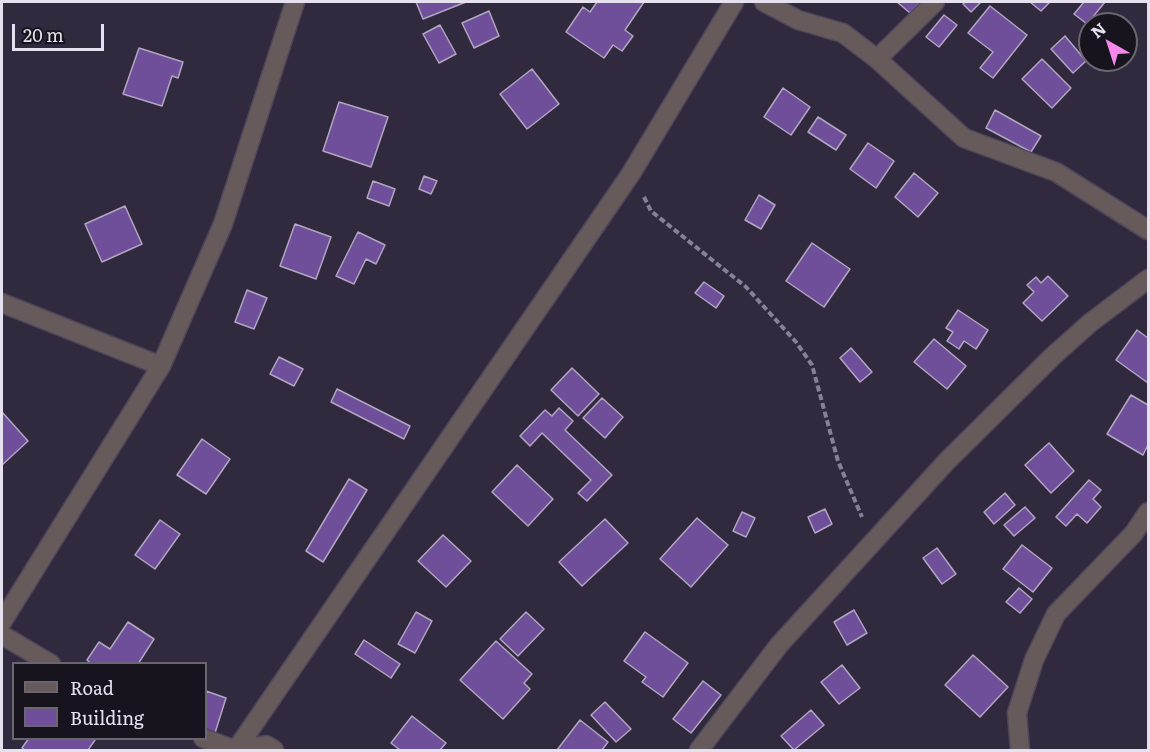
<!DOCTYPE html>
<html>
<head>
<meta charset="utf-8">
<style>
	body { margin:0 }
	#map { position:relative; width:1150px; height:752px; overflow:hidden; background:#31293e; font-family:Literata,serif }
	canvas { display:block }
	.frame { position:absolute; inset:0; border:3px solid #e6e1ef; pointer-events:none }
	.legend { position:absolute; left:12px; top:662px; width:195px; height:78px; box-sizing:border-box; background:#17141d; border:2px solid #6a6671; margin:0; padding:8px 10px; list-style:none; font-size:18px; color:#e6e1ef }
	.legend li { display:flex; align-items:center; gap:12px; height:30px }
	.legend b { width:30px; border:2px solid #6a6671 }
	.north { position:absolute; left:1078px; top:12px; width:60px; height:60px; box-sizing:border-box; background:#17141d; border:2px solid #6a6671; border-radius:50%; rotate:321deg; font-size:16px; font-weight:700; line-height:24px; text-align:center; color:#e6e1ef }
	.north::after { content:''; display:block; margin:auto; width:21px; height:27px; background:#f788eb; clip-path:polygon(50% 0,100% 100%,50% 72%,0 100%) }
	.scale { position:absolute; left:12px; top:24px; width:92px; height:27px; box-sizing:border-box; border:3px solid #e6e1ef; border-top:0; padding-left:8px; font-size:18px; line-height:21px; white-space:nowrap; color:#e6e1ef; -webkit-text-stroke:4px #17141d; paint-order:stroke }
</style>
</head>
<body>
<div id="map">
<canvas width="1150" height="752"></canvas>
<div class="frame"></div>
<ul class="legend">
<li><b style="height:8px;background:#675a5a"></b>Road</li>
<li><b style="height:16px;background:#6f4f99"></b>Building</li>
</ul>
<div class="north">N</div>
<div class="scale">20 m</div>
</div>
<script>
const g = document.querySelector('canvas').getContext('2d');
g.lineJoin = 'round';
function fillPath(path, color) {
  g.fillStyle = color;
  g.fill(path, 'evenodd');
}
function poly(rows) {
  const path = new Path2D();
  for (const r of rows) {
    path.moveTo(r[0], r[1]);
    for (let i = 2; i < r.length; i += 2) path.lineTo(r[i], r[i + 1]);
  }
  return path;
}
function trace(path, color, width, dash) {
  g.strokeStyle = color;
  g.lineWidth = width;
  g.lineCap = dash ? 'butt' : 'round';
  g.setLineDash(dash || []);
  g.stroke(path);
}
const building = poly([
	[416,2,466,2,423,19,416,2],
	[597,2,644,2,625,30,633,36,622,51,613,45,604,58,566,32,583,7,590,12,597,2],
	[897,2,921,2,910,13,897,2],
	[965,2,981,2,971,12,963,4,965,2],
	[1030,2,1050,2,1041,11,1030,2],
	[1084,2,1105,2,1087,24,1074,14,1084,2],
	[990,6,1027,35,993,78,980,68,993,52,968,33,990,6],
	[489,11,499,36,474,48,462,23,489,11],
	[944,15,957,25,939,47,926,37,944,15],
	[440,25,456,54,439,63,423,34,440,25],
	[1065,36,1086,61,1073,73,1051,49,1065,36],
	[139,48,183,62,178,78,172,76,162,106,123,94,139,48],
	[1042,59,1071,88,1052,108,1022,79,1042,59],
	[532,69,559,104,527,129,500,94,532,69],
	[783,88,810,107,791,135,764,117,783,88],
	[339,102,388,117,371,167,323,151,339,102],
	[995,110,1041,136,1031,152,986,128,995,110],
	[818,117,846,135,836,150,808,132,818,117],
	[868,143,894,161,876,188,850,169,868,143],
	[914,173,938,193,918,217,895,197,914,173],
	[424,176,437,181,431,194,419,189,424,176],
	[373,181,395,189,389,206,367,198,373,181],
	[759,195,775,205,761,229,745,220,759,195],
	[125,206,142,244,102,262,85,224,125,206],
	[295,224,331,237,316,279,280,266,295,224],
	[358,232,385,245,376,264,366,259,354,284,336,276,358,232],
	[812,243,850,269,824,307,786,281,812,243],
	[1048,276,1068,296,1042,321,1023,303,1034,292,1027,285,1036,277,1041,283,1048,276],
	[704,282,724,296,716,308,695,293,704,282],
	[247,290,267,298,254,329,235,322,247,290],
	[958,310,988,330,976,349,964,341,959,349,947,341,953,332,946,328,958,310],
	[1137,330,1148,338,1148,383,1116,360,1137,330],
	[934,339,966,366,947,389,914,362,934,339],
	[851,348,872,372,860,382,840,358,851,348],
	[279,357,303,369,294,386,270,374,279,357],
	[572,368,599,394,578,416,551,390,572,368],
	[337,389,410,426,404,439,331,402,337,389],
	[1131,395,1148,405,1148,445,1143,455,1107,434,1131,395],
	[602,398,623,417,605,438,583,418,602,398],
	[559,408,573,421,565,430,612,475,587,501,578,493,591,480,542,433,530,446,520,436,545,410,552,416,559,408],
	[2,412,28,441,2,465,2,412],
	[202,439,230,459,206,494,177,475,202,439],
	[1049,443,1074,471,1051,493,1025,465,1049,443],
	[517,465,553,499,528,526,492,492,517,465],
	[349,479,367,490,323,562,306,551,349,479],
	[1089,480,1101,490,1093,499,1101,507,1087,523,1077,514,1066,526,1056,517,1089,480],
	[1005,493,1015,505,994,524,984,512,1005,493],
	[1025,507,1035,518,1014,536,1004,525,1025,507],
	[825,509,832,524,815,533,808,517,825,509],
	[742,512,755,518,746,537,733,531,742,512],
	[697,518,728,545,691,587,660,559,697,518],
	[605,519,628,543,582,586,559,562,605,519],
	[160,520,180,534,155,569,135,555,160,520],
	[443,535,471,561,446,587,418,561,443,535],
	[1022,545,1052,568,1033,592,1003,569,1022,545],
	[937,548,956,574,942,584,923,558,937,548],
	[1019,588,1032,599,1020,613,1006,602,1019,588],
	[854,610,867,633,847,645,834,622,854,610],
	[416,612,432,621,415,653,398,644,416,612],
	[526,612,544,629,518,656,500,639,526,612],
	[128,622,154,639,138,664,91,664,87,660,99,642,110,649,128,622],
	[645,632,688,663,663,697,642,682,646,677,624,661,645,632],
	[364,640,400,664,391,678,355,654,364,640],
	[496,641,532,674,524,683,530,689,503,719,460,680,496,641],
	[973,655,1008,687,980,717,945,685,973,655],
	[842,665,860,688,839,704,821,682,842,665],
	[703,681,721,695,691,733,673,719,703,681],
	[206,691,226,698,215,733,206,730,206,691],
	[605,702,631,729,616,742,591,715,605,702],
	[811,710,824,725,794,750,781,736,811,710],
	[412,716,446,743,440,750,400,750,391,743,412,716],
	[580,720,608,742,602,750,557,750,580,720],
	[29,738,93,738,95,740,88,750,25,750,22,748,29,738]
]);
const path = poly([
	[644,197,651,211,746,287,796,342,812,365,838,461,862,517]
]);
const minor = poly([
	[764,2,798,20,843,33,877,59,964,138,1056,172,1148,230],
	[877,59,935,2],
	[2,303,161,366],
	[2,622,161,366,223,224,295,2],
	[2,635,51,664],
	[203,738,235,750],
	[236,750,632,172,734,2],
	[237,750,266,745,274,750],
	[699,750,779,645,947,461,1053,356,1090,323,1148,279],
	[1020,750,1017,713,1034,660,1056,614,1134,533,1148,512]
]);
fillPath(building, '#6f4f99');
trace(building, '#b0a6c1', 1.5);
trace(minor, '#4e465a', 21);
trace(path, '#878192', 4, [6, 3]);
trace(minor, '#675a5a', 18);
</script>
</body>
</html>
